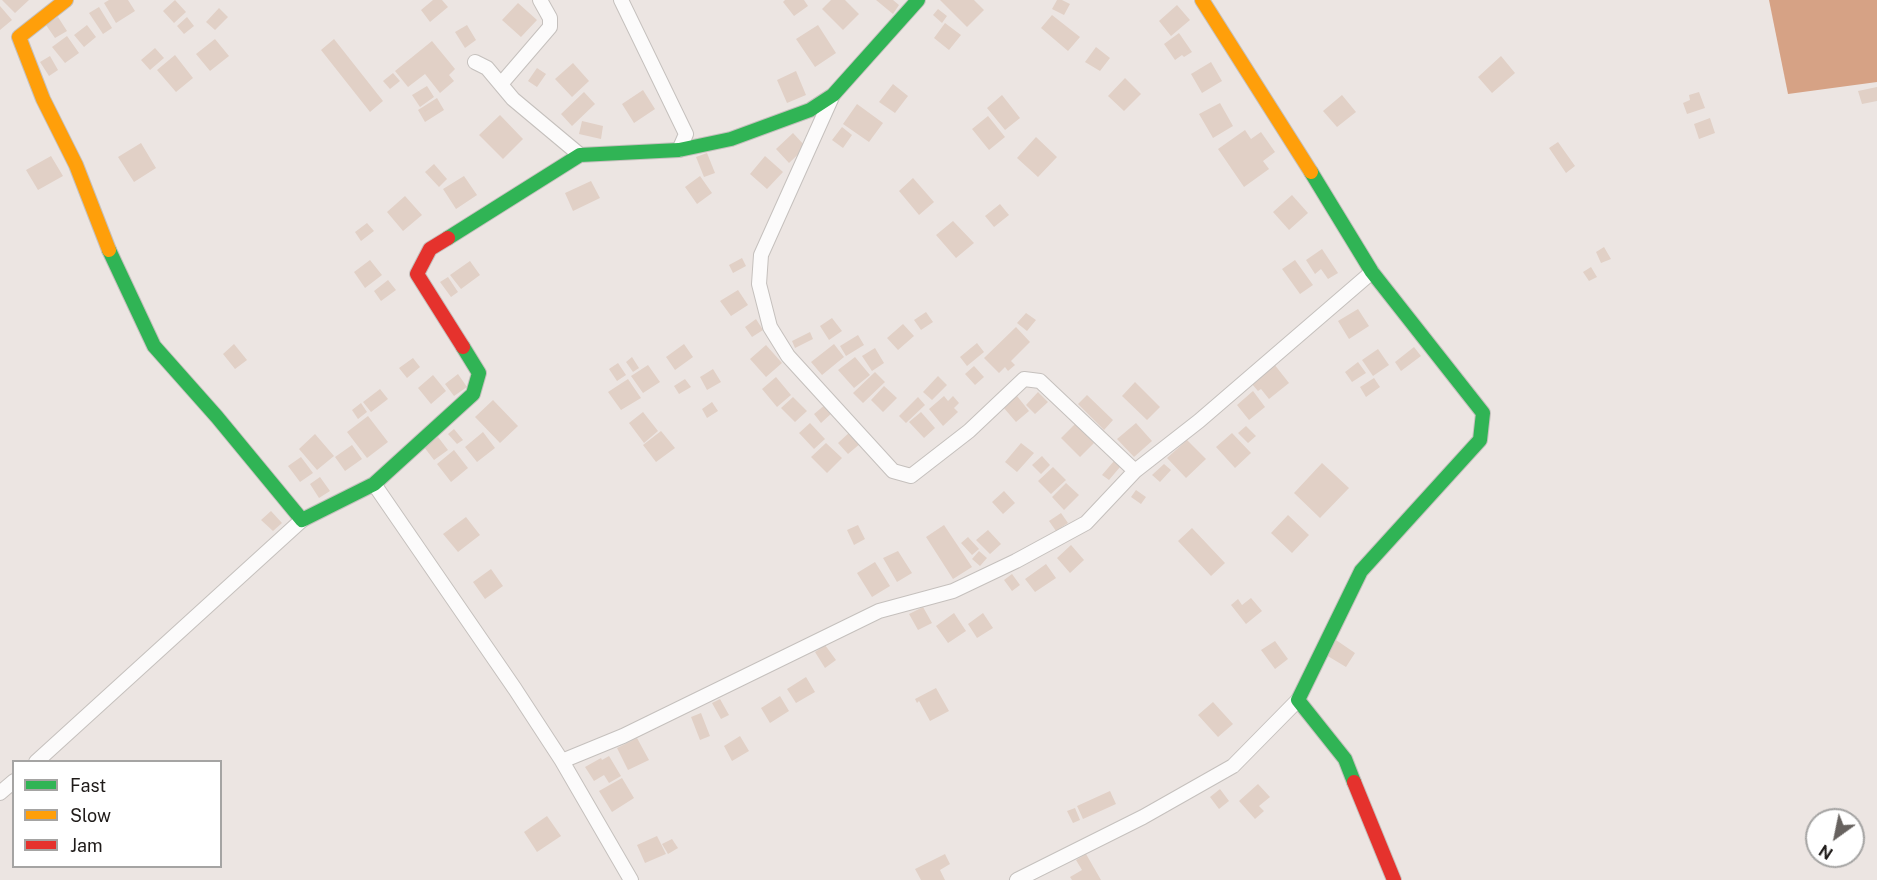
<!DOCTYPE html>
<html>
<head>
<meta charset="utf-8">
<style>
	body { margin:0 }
	#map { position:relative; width:1877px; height:880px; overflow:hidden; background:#ece5e2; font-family:"Public Sans",sans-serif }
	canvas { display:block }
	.legend { position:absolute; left:12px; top:760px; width:210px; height:108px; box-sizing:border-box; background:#fff; border:2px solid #a5a4a3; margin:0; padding:8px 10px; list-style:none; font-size:18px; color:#1f1b19 }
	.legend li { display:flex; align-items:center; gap:12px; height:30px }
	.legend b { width:30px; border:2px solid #a5a4a3 }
	.north { position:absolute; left:1805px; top:808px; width:60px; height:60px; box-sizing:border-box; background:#fff; border:2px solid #a5a4a3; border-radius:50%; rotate:213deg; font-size:16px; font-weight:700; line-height:24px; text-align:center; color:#1f1b19 }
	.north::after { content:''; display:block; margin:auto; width:21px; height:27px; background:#67625f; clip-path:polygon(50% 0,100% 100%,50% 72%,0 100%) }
</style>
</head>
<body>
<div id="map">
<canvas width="1877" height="880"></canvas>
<ul class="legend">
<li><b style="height:8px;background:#30b455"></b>Fast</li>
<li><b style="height:8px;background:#ff9f0a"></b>Slow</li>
<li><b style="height:8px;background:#e5322d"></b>Jam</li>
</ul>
<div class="north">N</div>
</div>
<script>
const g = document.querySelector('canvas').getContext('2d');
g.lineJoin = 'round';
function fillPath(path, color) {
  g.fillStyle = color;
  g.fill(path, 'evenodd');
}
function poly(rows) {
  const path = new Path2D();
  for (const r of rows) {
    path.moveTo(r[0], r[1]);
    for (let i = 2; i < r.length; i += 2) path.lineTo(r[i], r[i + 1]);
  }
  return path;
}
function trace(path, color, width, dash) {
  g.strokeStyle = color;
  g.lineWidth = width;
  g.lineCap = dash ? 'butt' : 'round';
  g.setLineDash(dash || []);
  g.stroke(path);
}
const water = poly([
	[1769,0,1877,0,1877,82,1788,94]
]);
const building = poly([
	[2,0,29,0,15,13],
	[109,0,128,0,135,11,116,23,104,3],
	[175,0,186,12,174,23,163,11],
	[433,0,442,0,448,7,430,22,421,10],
	[785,0,804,0,808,6,794,16,783,2],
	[831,0,845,0,859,14,843,30,822,9],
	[876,0,893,0,899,5,893,14],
	[940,0,974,0,984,10,967,27],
	[1057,0,1062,0,1070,4,1064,15,1052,9],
	[518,3,537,20,521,37,502,20],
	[1177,5,1190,20,1171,36,1159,21],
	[0,6,12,20,0,30],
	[99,7,112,28,103,34,89,13],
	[219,8,228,17,215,30,206,22],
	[938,9,947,16,942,23,933,15],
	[1052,15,1080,37,1068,51,1041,28],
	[58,17,67,31,55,38,46,25],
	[187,17,194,26,184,34,177,26],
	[945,23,961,35,949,50,934,38],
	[87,25,96,37,84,47,74,35],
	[467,25,476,40,465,48,455,32],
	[818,25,836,53,815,67,796,39],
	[1179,33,1192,52,1184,57,1182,55,1175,60,1164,44],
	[67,36,79,53,65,63,52,47],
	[215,39,229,56,210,71,196,54],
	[334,39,383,101,370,112,321,50],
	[432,41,455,69,449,75,454,81,440,93,425,74,408,87,395,71],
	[1096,47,1110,58,1100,71,1085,62],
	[155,48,164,58,150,70,141,60],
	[175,55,193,78,176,92,157,70],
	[50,56,58,70,49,76,40,62],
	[1501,56,1515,73,1492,93,1478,77],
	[1211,62,1222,81,1202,93,1191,74],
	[573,63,589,81,572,97,555,79],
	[537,68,546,74,537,87,528,81],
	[796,71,806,95,787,103,777,80],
	[393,73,400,81,390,89,383,81],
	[1125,78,1141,94,1124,111,1108,96],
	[893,84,908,96,895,113,879,102],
	[427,86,434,97,420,107,412,95],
	[1877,87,1877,101,1862,104,1858,91],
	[643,90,655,109,634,123,622,104],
	[584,92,595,104,572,126,561,114],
	[1699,92,1705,108,1687,114,1683,103,1690,100,1689,95],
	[1002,95,1020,118,1005,130,987,108],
	[1342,95,1356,112,1337,127,1323,111],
	[437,98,444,110,425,122,418,110],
	[1220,103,1233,126,1213,138,1199,114],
	[857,104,883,123,869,142,843,124],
	[500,115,523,139,503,159,479,135],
	[988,116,1005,137,989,150,972,129],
	[1710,118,1715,133,1699,139,1694,124],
	[582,121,603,126,601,139,579,134],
	[842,127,852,135,843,148,832,140],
	[1245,130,1251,139,1261,132,1275,152,1263,161,1269,169,1244,187,1218,149],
	[793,133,806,147,789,163,776,149],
	[1036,137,1057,157,1038,177,1017,158],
	[1558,142,1575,166,1566,173,1549,148],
	[141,143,156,168,134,182,118,157],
	[707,153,715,173,704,177,696,157],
	[51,156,63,176,38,190,26,170],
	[765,156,783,172,767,189,750,174],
	[434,164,447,179,439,187,425,172],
	[464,176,477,195,456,209,443,189],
	[700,176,712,193,697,204,685,187],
	[913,178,934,202,919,215,899,191],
	[591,181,600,198,573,211,565,193],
	[1292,195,1308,213,1289,230,1273,212],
	[405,196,422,215,403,231,387,212],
	[1000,204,1009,215,994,227,985,216],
	[953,221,974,243,956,258,936,235],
	[367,223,374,231,361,241,355,232],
	[1604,247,1611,259,1601,263,1596,252],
	[1322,249,1338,273,1328,279,1321,269,1315,274,1306,260],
	[742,258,746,266,733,273,729,265],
	[370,260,382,275,365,288,354,272],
	[1295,260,1313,285,1300,294,1282,269],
	[470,261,480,275,461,289,450,275],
	[1591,267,1597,277,1589,281,1583,272],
	[448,277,458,292,451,297,440,282],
	[388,280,396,290,381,301,374,291],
	[738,290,748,305,731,316,720,301],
	[1358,309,1369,326,1349,339,1338,321],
	[926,312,933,322,921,330,914,320],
	[1026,313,1036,320,1027,331,1017,323],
	[832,318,842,331,829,340,820,326],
	[756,319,763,330,752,337,745,327],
	[903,324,914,336,898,350,887,338],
	[1016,327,1030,342,1011,361,1015,365,1008,371,1005,367,999,373,984,358],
	[810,332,813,339,795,348,792,341],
	[858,335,864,345,846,356,840,346],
	[977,343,984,352,967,366,960,357],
	[234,344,247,360,235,369,223,354],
	[684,344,693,357,675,370,666,357],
	[834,344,844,357,822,375,811,362],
	[766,345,782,363,766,377,750,359],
	[1414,347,1421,356,1401,371,1395,362],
	[875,348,884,363,872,371,862,356],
	[1378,349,1389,365,1373,376,1362,360],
	[632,357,639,368,633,372,626,362],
	[855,357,870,375,854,388,838,370],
	[413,358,420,367,407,378,399,368],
	[1358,362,1366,373,1352,382,1345,372],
	[618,363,626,375,617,381,609,369],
	[1274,364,1289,383,1269,399,1261,389,1258,391,1251,383],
	[648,365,660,382,643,393,631,376],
	[974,366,984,377,975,385,965,374],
	[713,369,721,382,707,390,700,377],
	[875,372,885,382,863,403,853,393],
	[458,374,467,387,454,396,445,384],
	[433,375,446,391,431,404,418,388],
	[938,376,947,385,932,400,923,392],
	[776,377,791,395,777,407,762,389],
	[1374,378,1380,387,1366,397,1360,387],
	[628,379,641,398,621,410,608,392],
	[685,379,691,387,679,394,674,386],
	[1135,382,1160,407,1147,420,1122,396],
	[884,386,897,398,883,412,871,400],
	[380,389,388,399,371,412,363,402],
	[1253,391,1265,407,1249,420,1237,405],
	[1038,392,1048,402,1035,414,1026,405],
	[1087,395,1113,420,1104,430,1078,404],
	[944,396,948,401,953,396,959,403,954,408,958,412,943,426,929,409],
	[1017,396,1029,411,1016,422,1003,407],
	[793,397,807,411,795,422,781,408],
	[918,397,925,405,906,423,899,416],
	[493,400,518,426,500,443,475,417],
	[712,402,718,411,707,418,702,409],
	[361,403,367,412,358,419,352,410],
	[826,404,833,412,821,423,814,414],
	[643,412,658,431,644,443,629,423],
	[921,412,935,428,924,438,909,422],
	[368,416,388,442,367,458,347,432],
	[810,423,825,439,814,449,799,433],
	[1136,423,1152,441,1134,457,1117,439],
	[1075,424,1094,443,1080,457,1061,438],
	[1246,426,1256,436,1248,443,1238,433],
	[454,429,463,440,457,444,448,434],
	[661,431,675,448,656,462,643,445],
	[851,431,861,443,848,454,838,443],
	[483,432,495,448,477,462,465,447],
	[1232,433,1251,453,1235,468,1216,447],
	[315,434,334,456,317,470,299,449],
	[438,437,448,450,434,460,424,447],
	[1187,440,1206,459,1186,478,1167,458],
	[826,443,842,458,827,473,811,457],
	[1021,443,1034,453,1017,472,1005,462],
	[352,445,362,459,345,471,335,457],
	[454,450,468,468,451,482,437,464],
	[1042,456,1050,465,1041,474,1032,465],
	[301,457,313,473,300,482,288,466],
	[1114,461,1120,467,1109,480,1102,475],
	[1322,463,1349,488,1320,518,1294,493],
	[1164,464,1171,470,1160,482,1152,475],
	[1053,467,1066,480,1051,494,1038,481],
	[320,477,330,491,319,498,310,484],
	[1066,483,1079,495,1064,510,1052,497],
	[1136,490,1146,497,1141,504,1131,497],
	[1004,491,1015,503,1003,514,992,502],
	[271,511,282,523,273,531,261,520],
	[1061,513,1068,523,1056,531,1049,521],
	[1288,515,1309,535,1292,553,1271,533],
	[466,517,480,535,458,552,443,534],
	[858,525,865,539,854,545,847,530],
	[944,525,972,567,953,579,926,537],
	[1192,528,1225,563,1211,576,1178,541],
	[988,530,1001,544,990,554,976,540],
	[968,537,979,549,972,555,961,543],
	[1071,545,1084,560,1070,573,1057,558],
	[898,551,912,573,897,582,883,558],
	[979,551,987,558,980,566,972,559],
	[875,562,890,586,872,597,857,573],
	[1046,564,1056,578,1035,592,1025,579],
	[491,569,503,586,485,599,473,582],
	[1012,574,1020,585,1012,591,1004,580],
	[1251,598,1262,611,1246,624,1231,605,1238,599,1242,605],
	[923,607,932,623,918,630,909,614],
	[954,613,966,631,948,643,936,626],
	[983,613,993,628,977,638,968,624],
	[1336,640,1355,653,1346,667,1326,655],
	[1275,641,1288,659,1275,669,1261,650],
	[825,645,836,660,825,668,815,652],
	[806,677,815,692,796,703,787,689],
	[936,688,949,711,930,721,919,701,917,703,915,699],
	[780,696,789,711,770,723,761,708],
	[720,699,729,715,721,719,712,703],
	[1213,702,1233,724,1218,737,1198,715],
	[701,713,710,736,700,740,691,717],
	[740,736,749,751,732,761,724,746],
	[637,738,649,760,628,770,617,748],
	[609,756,621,776,609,783,604,775,594,781,585,767,601,758,602,760],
	[622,778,634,798,612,812,599,791],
	[1258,784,1270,797,1259,806,1264,811,1255,819,1239,801],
	[1220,789,1229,801,1219,809,1210,797],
	[1110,791,1116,804,1083,819,1077,806],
	[1075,808,1080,820,1073,823,1067,811],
	[547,816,561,836,537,852,524,832],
	[657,836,666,854,645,863,637,845],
	[672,839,678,848,668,854,662,844],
	[945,854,950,864,940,870,945,880,921,880,915,869],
	[1086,854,1101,880,1072,880,1070,877,1082,870,1076,860]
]);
const street = poly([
	[621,0,686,134,679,150],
	[475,62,487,68,513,99,580,155],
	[501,84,550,27,550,18,540,0],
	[832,97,761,255,759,284,770,327,788,356,893,471,911,476,969,431,1024,379,1040,381,1135,471],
	[374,484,515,689,562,761,631,880],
	[562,761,623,736,879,611,953,591,1016,561,1086,523,1135,471,1199,421,1372,272],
	[36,762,302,520],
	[0,793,14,781],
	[1017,880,1143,817,1233,766,1298,700]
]);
const fast = poly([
	[1311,172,1372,272,1483,413,1480,440,1361,571,1298,700,1345,759,1354,782],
	[448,238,580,155,679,150,731,139,810,110,833,95,918,0],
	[109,250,154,346,217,417,302,520,374,484,473,394,479,373,463,347]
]);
const slow = poly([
	[66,0,19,37,43,99,76,165,109,250],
	[1202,0,1311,172]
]);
const jam = poly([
	[448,238,430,249,417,274,463,347],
	[1354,782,1394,880]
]);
fillPath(water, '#d6a285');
fillPath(building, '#e1d0c6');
trace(street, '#c5c0bd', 16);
trace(fast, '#c5c0bd', 16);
trace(slow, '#c5c0bd', 16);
trace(jam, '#c5c0bd', 16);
trace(street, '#fcfbfb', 14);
trace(fast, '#30b455', 14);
trace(slow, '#ff9f0a', 14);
trace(jam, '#e5322d', 14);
</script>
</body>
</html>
